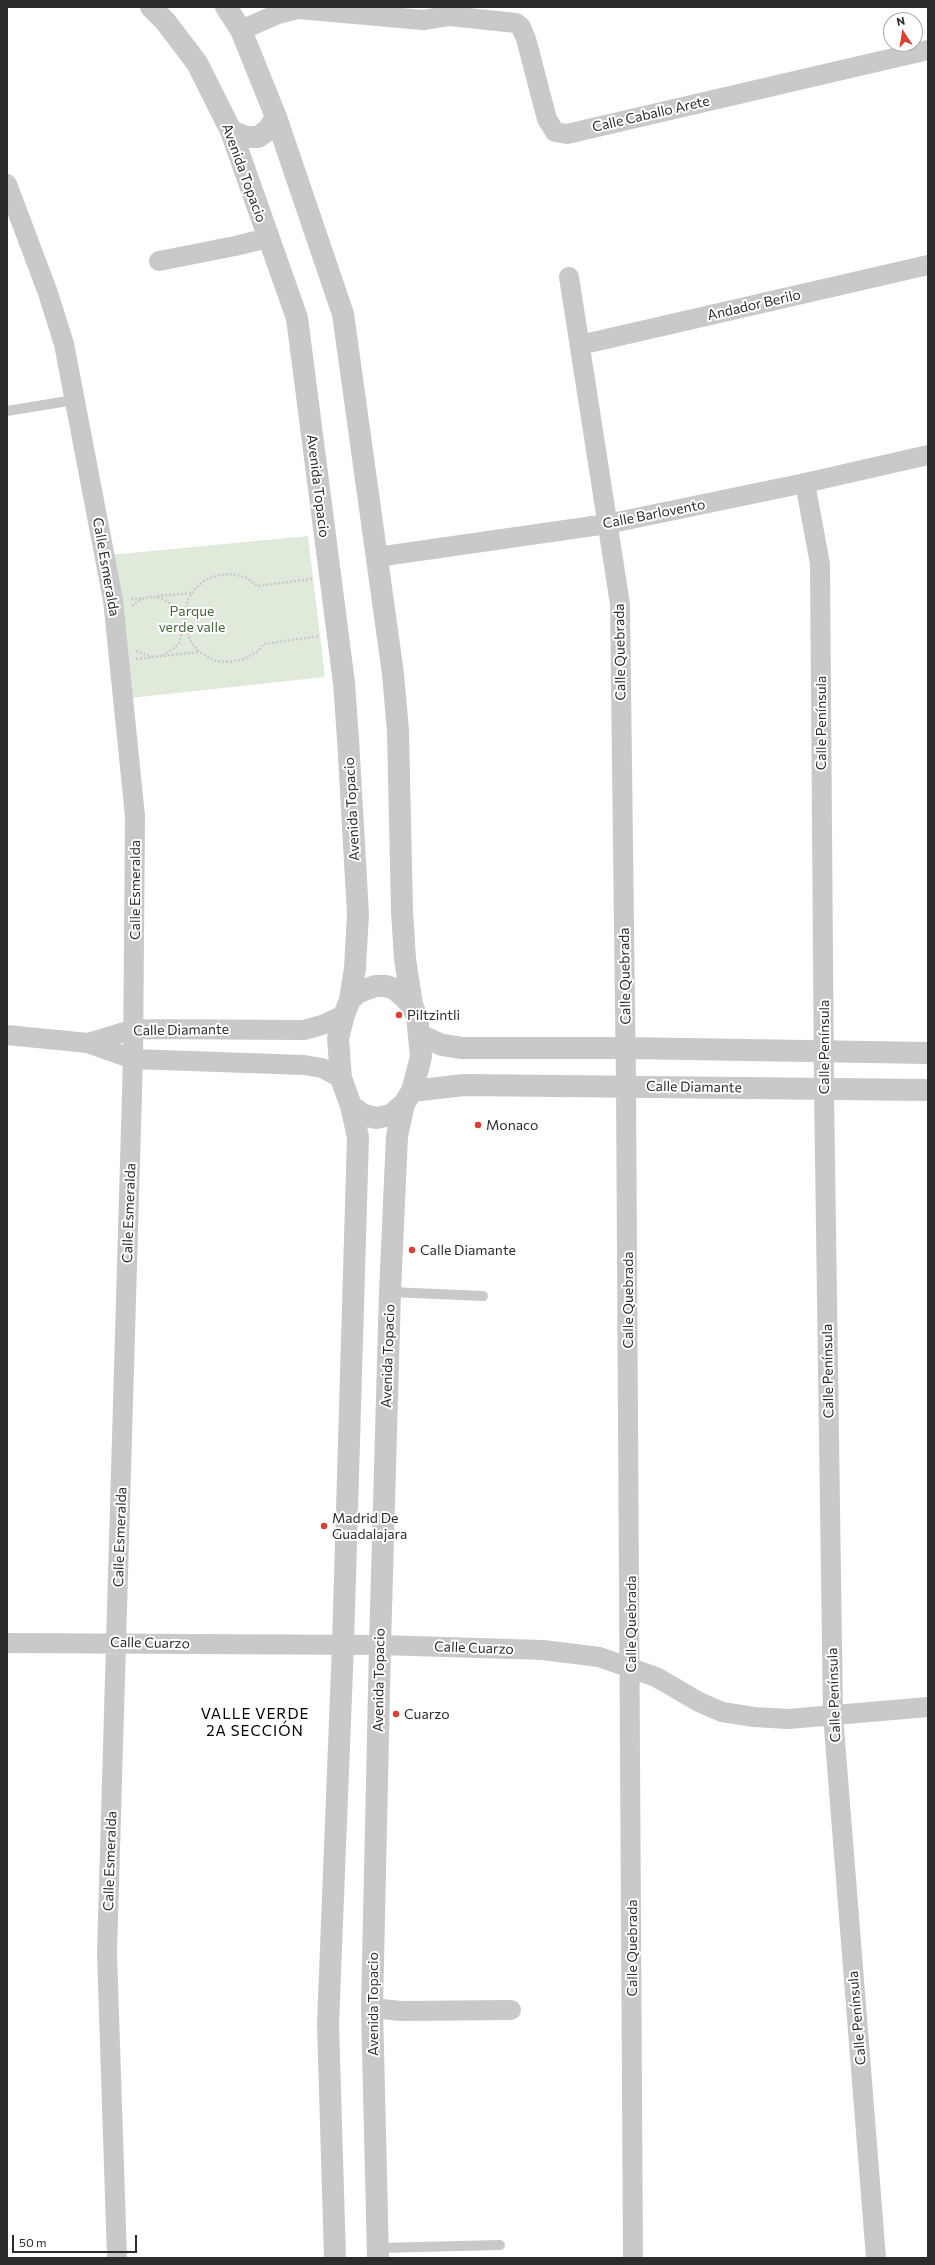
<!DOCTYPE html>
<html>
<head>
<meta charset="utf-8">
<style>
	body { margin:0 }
	#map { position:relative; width:935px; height:2265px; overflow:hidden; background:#fff; font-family:Commissioner,sans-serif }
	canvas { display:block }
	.frame { position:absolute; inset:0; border:8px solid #2c2c2c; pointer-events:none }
	.north { position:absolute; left:883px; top:12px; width:40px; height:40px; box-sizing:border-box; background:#fff; border:1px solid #ababab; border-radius:50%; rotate:348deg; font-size:11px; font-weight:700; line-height:16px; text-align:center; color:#2c2c2c }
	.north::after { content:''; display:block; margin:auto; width:14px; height:18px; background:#df3f32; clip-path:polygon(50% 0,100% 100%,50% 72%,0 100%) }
	.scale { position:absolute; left:12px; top:2235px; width:125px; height:18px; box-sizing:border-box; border:2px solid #2c2c2c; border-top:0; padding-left:5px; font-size:12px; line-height:14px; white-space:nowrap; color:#2c2c2c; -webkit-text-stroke:3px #fff; paint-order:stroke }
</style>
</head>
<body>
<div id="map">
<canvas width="935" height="2265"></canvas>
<div class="frame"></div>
<div class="north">N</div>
<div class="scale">50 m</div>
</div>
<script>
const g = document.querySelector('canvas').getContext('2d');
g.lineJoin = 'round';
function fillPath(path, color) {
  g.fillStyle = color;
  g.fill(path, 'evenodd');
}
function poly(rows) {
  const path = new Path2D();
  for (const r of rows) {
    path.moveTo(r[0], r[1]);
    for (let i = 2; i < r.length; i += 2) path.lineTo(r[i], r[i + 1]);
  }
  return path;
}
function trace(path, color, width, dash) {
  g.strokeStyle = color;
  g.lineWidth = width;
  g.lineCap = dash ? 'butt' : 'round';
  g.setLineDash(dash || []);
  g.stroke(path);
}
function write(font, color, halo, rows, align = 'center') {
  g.font = font + ' Commissioner,sans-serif';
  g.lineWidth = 4;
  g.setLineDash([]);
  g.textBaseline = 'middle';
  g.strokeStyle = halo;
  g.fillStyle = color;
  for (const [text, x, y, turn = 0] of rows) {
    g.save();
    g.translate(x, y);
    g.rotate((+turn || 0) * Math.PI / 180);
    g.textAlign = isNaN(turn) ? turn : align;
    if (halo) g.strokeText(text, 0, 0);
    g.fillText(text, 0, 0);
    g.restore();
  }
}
const green = poly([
	[308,536,325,677,122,699,109,555]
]);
const path = poly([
	[312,579,258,586,247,578,233,574,219,575,205,580,194,590,187,602,184,624,192,644,199,652,216,661,230,662,244,659,257,652,264,644,319,636],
	[157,596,192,593],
	[131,599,144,598],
	[132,606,140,600,150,597,161,598,176,607,183,620],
	[136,651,153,657],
	[163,656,179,644,183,627],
	[136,659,199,652]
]);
const service = poly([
	[7,411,74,400],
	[390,1292,483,1296],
	[378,2248,500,2245]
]);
const minor = poly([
	[241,30,278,14,298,9,423,20,449,16,516,23,521,27,526,39,547,119,555,132,567,134,928,50],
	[7,184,48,293,64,344,113,600,135,816,133,1059,107,1953,117,2258],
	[159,261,235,246,268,238],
	[569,277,620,604,626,1085,633,2258],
	[580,345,928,265],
	[805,483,820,564,824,1089,833,1715,876,2258],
	[377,557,607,524,805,483,928,455],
	[7,1035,88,1043,133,1059,304,1065,322,1068,341,1078],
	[88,1043,134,1029,304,1030,322,1025,344,1015],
	[7,1643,380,1645,543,1650,599,1657,656,1677,699,1702,722,1712,754,1717,788,1719,928,1707],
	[372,2008,401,2011,511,2010]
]);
const tertiary = poly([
	[151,7,165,21,197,63,231,131,297,318,344,683,348,739,358,914,355,968,350,1000],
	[226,7,241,30,276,117,343,314,393,674,398,731,402,911,405,959,412,1005],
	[231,131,246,137,258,137,268,130,276,117],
	[420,1035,442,1045,462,1048,626,1048,928,1053],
	[412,1091,464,1085,928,1090],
	[335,2258,328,2024,343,1645,358,1137,351,1106,341,1078,338,1038,344,1015,350,1000,357,993,375,986,386,986,395,989,412,1005,417,1017,421,1057,412,1091,404,1104,391,1115,376,1118,364,1115,351,1106],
	[378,2258,372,2008,380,1645,390,1292,397,1136,404,1104]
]);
const markers = [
	[399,1015,4,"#df3f32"],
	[478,1125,4,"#df3f32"],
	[412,1250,4,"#df3f32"],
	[324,1526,4,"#df3f32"],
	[396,1714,4,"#df3f32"]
];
const streetNames = [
	["Calle Caballo Arete",651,114,-13],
	["Avenida Topacio",244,173,70],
	["Andador Berilo",754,305,-13],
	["Avenida Topacio",318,486,83],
	["Calle Barlovento",654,514,-11],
	["Calle Esmeralda",106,567,80],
	["Calle Quebrada",620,652,-91],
	["Calle Península",821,723,-90],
	["Avenida Topacio",352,809,-93],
	["Calle Esmeralda",135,890,-90],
	["Calle Quebrada",625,976,-91],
	["Calle Diamante",181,1030,-1],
	["Calle Península",824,1047,-90],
	["Calle Diamante",694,1087,1],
	["Calle Esmeralda",129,1213,-88],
	["Calle Quebrada",628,1300,-90],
	["Avenida Topacio",388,1356,-88],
	["Calle Península",828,1371,-91],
	["Calle Esmeralda",120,1537,-88],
	["Calle Quebrada",631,1624,-90],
	["Calle Cuarzo",150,1643,1],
	["Calle Cuarzo",474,1648,2],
	["Avenida Topacio",379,1680,-89],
	["Calle Península",834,1695,-92],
	["Calle Esmeralda",110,1861,-88],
	["Calle Quebrada",632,1948,-90],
	["Avenida Topacio",373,2004,-90],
	["Calle Península",857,2018,-95]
];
const parkNames = [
	["Parque",192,611],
	["verde valle",192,627]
];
const poiNames = [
	["Piltzintli",407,1015],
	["Monaco",486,1125],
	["Calle Diamante",420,1250],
	["Madrid De",332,1518],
	["Guadalajara",332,1534],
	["Cuarzo",404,1714]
];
const neighbourhoodNames = [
	["VALLE VERDE",255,1714],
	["2A SECCIÓN",255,1731]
];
fillPath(green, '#e0eada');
trace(path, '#c9c9c9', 2.5, [2, 2]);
trace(service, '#c9c9c9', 10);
trace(minor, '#c9c9c9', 20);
trace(tertiary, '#c9c9c9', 22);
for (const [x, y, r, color] of markers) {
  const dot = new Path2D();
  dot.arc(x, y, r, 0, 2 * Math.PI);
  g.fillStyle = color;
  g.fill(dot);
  trace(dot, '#fff', 1.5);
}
write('14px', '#2c2c2c', '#fff', streetNames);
write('14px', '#49663b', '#fff', parkNames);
write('14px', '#2c2c2c', '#fff', poiNames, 'left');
g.letterSpacing = '1px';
write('15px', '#000', '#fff', neighbourhoodNames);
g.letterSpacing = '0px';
</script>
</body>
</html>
